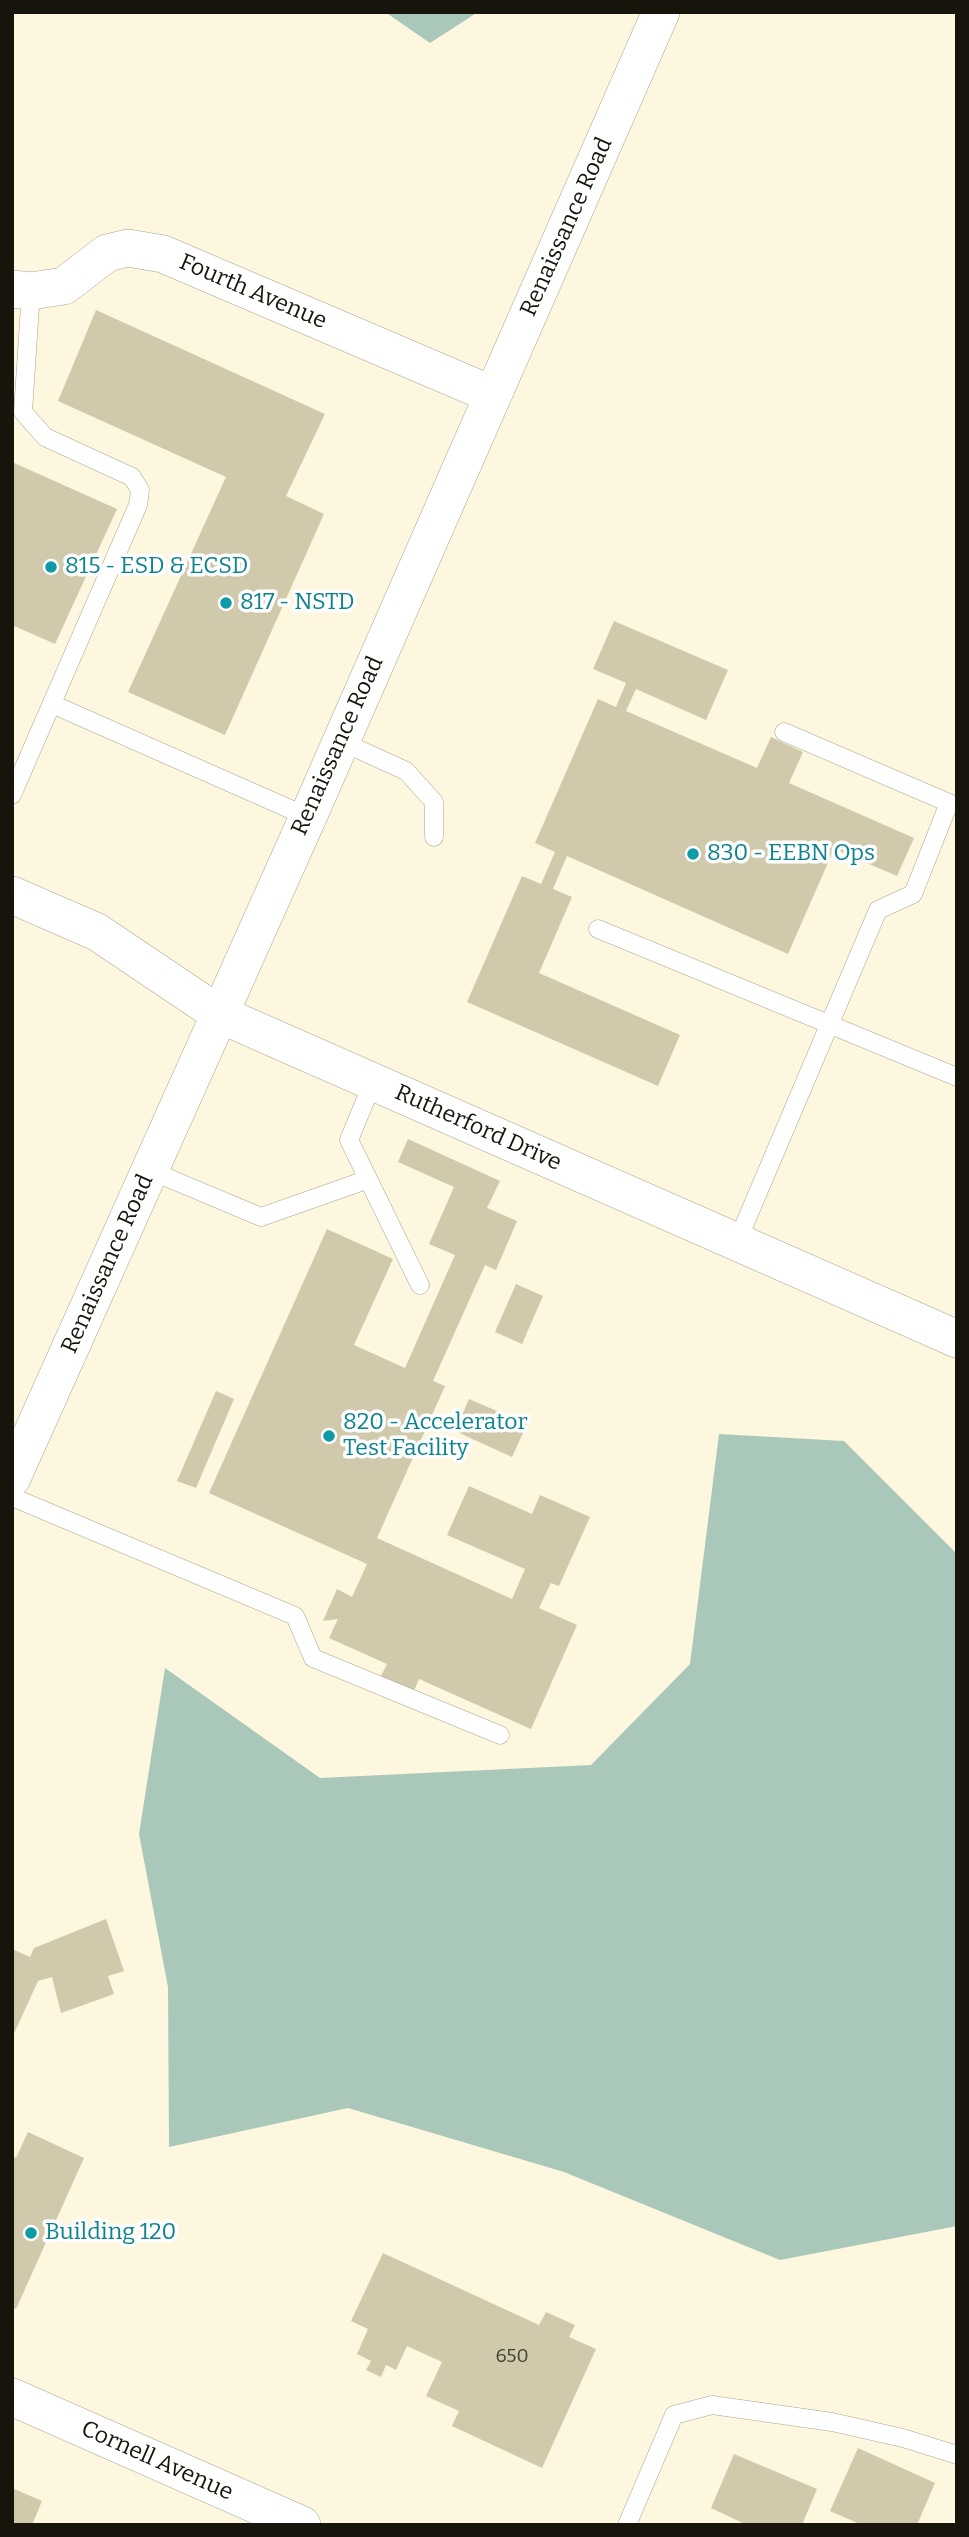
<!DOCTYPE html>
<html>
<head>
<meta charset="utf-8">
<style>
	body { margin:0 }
	#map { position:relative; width:969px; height:2537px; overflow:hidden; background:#fdf7df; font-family:Bitter,serif }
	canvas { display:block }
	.frame { position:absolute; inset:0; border:14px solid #16140b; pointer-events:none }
</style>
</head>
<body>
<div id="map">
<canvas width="969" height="2537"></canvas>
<div class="frame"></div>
</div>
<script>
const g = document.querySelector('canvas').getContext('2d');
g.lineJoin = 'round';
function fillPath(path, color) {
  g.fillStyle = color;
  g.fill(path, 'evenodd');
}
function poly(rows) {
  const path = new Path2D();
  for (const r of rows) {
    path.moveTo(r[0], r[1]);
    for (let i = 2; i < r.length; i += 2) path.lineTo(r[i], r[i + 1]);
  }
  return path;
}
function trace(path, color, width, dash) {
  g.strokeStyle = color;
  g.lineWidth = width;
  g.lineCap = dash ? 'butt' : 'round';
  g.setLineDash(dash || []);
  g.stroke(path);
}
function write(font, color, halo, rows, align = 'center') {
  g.font = font + ' Bitter,serif';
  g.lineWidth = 7;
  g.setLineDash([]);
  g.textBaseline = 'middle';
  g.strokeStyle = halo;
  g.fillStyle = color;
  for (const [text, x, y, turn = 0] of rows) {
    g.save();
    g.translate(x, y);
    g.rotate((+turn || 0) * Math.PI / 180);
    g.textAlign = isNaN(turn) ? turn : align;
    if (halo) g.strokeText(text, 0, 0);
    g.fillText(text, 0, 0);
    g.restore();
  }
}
const forest = poly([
	[385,12,478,12,430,43],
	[719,1434,844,1441,957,1554,957,2226,780,2260,564,2172,348,2108,169,2147,168,1987,139,1834,165,1668,320,1778,591,1765,690,1664]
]);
const building = poly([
	[96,310,325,414,286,496,324,514,225,735,128,692,226,477,58,401],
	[12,462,117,509,55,644,12,625],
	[614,621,728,670,706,720,636,689,626,711,757,768,771,737,803,752,789,783,914,838,897,876,834,849,788,954,567,856,553,889,572,897,539,973,680,1035,658,1086,467,1002,522,876,541,884,555,852,535,843,598,699,616,707,626,683,593,669],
	[408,1139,500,1181,487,1208,517,1221,496,1270,485,1265,433,1381,445,1386,377,1538,512,1599,525,1569,447,1535,469,1486,532,1514,540,1495,590,1517,559,1586,551,1583,539,1608,577,1625,531,1729,419,1679,413,1693,380,1678,387,1664,329,1638,338,1619,323,1621,337,1589,352,1597,367,1564,209,1493,327,1229,393,1259,354,1345,405,1368,455,1255,429,1244,454,1187,398,1162],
	[516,1284,543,1296,522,1344,495,1332],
	[216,1391,234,1399,196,1488,177,1481],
	[469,1399,527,1424,512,1457,455,1431],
	[106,1919,124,1971,108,1976,114,1994,61,2013,52,1977,38,1981,12,2038,12,1949,30,1957,34,1948],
	[28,2132,84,2158,16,2309,12,2307,12,2156,16,2158],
	[383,2253,539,2325,546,2312,575,2325,569,2337,596,2349,542,2468,452,2426,459,2411,426,2396,442,2362,407,2346,396,2370,386,2365,381,2377,366,2370,371,2361,357,2354,368,2329,351,2321],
	[858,2448,935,2483,917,2525,862,2525,830,2511],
	[734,2454,817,2489,802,2525,747,2525,711,2508],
	[12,2488,42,2501,32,2525,12,2525]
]);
const service = poly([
	[52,704,308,817],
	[340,741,406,771,434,802,434,837],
	[12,795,138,505,140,490,132,477,45,437,23,412,31,291],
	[598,929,957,1077],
	[373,1082,349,1140,420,1285],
	[149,1170,261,1217,366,1180],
	[737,1242,878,910,913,894,949,803,784,732],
	[12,1497,295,1616,313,1658,500,1735],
	[627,2525,674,2415,712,2405,832,2422,903,2438,957,2455]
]);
const minor = poly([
	[12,289,31,291,64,286,107,253,128,248,163,254,493,395],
	[12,895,97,932,219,1014,957,1339],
	[12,1478,308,817,661,12],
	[12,2397,302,2525]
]);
const markers = [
	[51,567,7,"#0f9aa8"],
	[226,603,7,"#0f9aa8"],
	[693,854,7,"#0f9aa8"],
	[329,1436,7,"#0f9aa8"],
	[31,2233,7,"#0f9aa8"]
];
const numberNames = [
	["650",512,2357]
];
const streetNames = [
	["Renaissance Road",567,227,-66],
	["Fourth Avenue",253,292,23],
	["Renaissance Road",338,746,-66],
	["Rutherford Drive",478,1128,24],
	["Renaissance Road",108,1264,-66],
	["Cornell Avenue",157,2461,24]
];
const cultureNames = [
	["815 - ESD & ECSD",65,567],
	["817 - NSTD",240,603],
	["830 - EEBN Ops",707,854],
	["820 - Accelerator",343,1423],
	["Test Facility",343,1449],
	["Building 120",45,2233]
];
fillPath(forest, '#a9c8b9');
fillPath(building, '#d1c9ac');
trace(service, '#aaa58f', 19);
trace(minor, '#aaa58f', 38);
trace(service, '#fff', 18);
trace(minor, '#fff', 37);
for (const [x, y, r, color] of markers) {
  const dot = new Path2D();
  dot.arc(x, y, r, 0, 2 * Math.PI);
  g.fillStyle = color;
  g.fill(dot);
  trace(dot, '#fff', 2.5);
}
write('19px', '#454133', null, numberNames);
write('23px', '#16140b', '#fff', streetNames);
write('23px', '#0d838f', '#fff', cultureNames, 'left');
</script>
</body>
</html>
